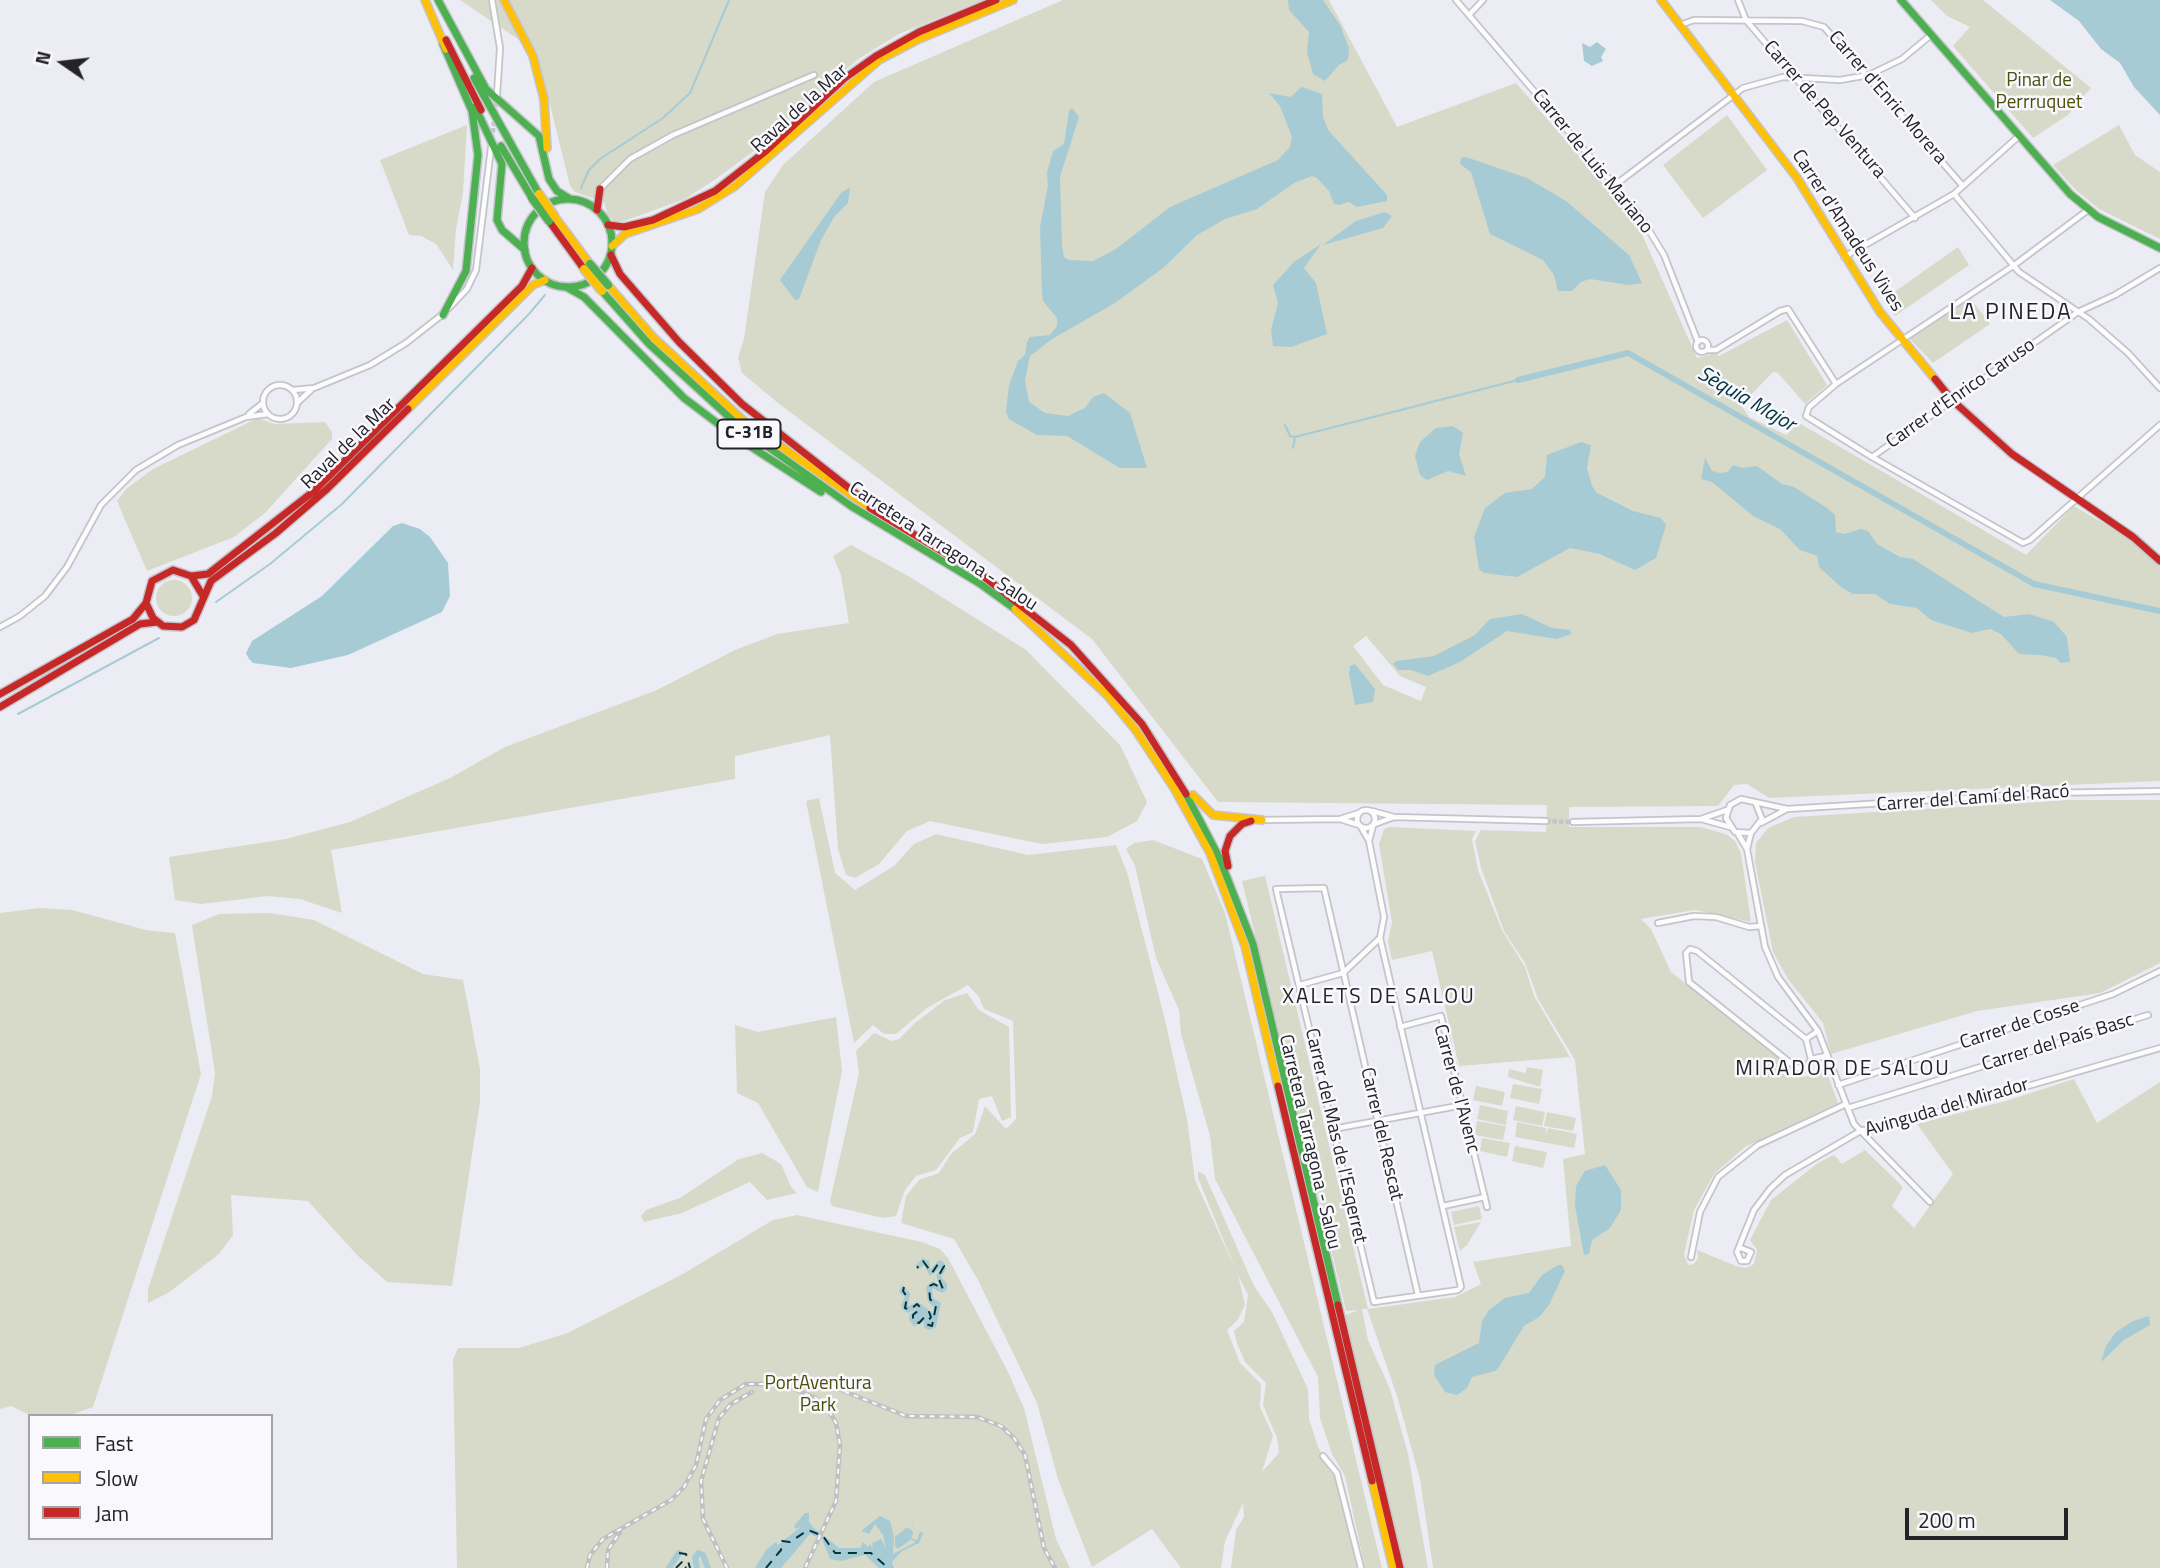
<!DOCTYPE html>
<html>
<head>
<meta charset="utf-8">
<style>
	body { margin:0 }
	#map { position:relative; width:2160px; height:1568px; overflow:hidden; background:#ecedf4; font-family:"Titillium Web",sans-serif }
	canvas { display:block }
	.legend { position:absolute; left:28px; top:1414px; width:245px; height:126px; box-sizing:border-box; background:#f8f8fd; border:2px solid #a3a3a8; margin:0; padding:9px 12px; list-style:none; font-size:21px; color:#232328 }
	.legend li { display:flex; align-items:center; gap:14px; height:35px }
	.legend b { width:35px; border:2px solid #a3a3a8 }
	.north { position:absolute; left:28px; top:28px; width:70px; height:70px; -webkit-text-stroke:5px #f8f8fd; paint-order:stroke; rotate:284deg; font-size:19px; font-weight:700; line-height:28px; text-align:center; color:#232328 }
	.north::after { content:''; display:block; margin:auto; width:24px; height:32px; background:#232328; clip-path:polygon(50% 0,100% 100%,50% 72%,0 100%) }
	.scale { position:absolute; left:1905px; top:1508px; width:163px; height:32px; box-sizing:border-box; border:4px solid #232328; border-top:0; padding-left:9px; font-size:21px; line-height:24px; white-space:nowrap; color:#232328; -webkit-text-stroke:5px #f8f8fd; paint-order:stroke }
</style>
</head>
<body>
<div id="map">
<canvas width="2160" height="1568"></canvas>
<ul class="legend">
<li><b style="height:9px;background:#4caf50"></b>Fast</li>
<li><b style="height:9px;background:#ffc107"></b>Slow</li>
<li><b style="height:9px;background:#c62828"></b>Jam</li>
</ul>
<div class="north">N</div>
<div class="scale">200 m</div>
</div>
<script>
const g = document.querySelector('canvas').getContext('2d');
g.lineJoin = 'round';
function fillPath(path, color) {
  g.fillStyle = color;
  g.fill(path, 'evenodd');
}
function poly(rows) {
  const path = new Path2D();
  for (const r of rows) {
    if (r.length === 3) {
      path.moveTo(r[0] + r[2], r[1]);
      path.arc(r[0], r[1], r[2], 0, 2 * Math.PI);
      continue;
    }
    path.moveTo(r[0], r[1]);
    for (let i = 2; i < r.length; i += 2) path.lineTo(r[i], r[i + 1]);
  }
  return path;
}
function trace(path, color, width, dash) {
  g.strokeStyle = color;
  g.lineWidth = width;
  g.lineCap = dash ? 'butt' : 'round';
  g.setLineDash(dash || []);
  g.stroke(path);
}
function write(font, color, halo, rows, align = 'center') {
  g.font = font + ' "Titillium Web",sans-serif';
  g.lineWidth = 5;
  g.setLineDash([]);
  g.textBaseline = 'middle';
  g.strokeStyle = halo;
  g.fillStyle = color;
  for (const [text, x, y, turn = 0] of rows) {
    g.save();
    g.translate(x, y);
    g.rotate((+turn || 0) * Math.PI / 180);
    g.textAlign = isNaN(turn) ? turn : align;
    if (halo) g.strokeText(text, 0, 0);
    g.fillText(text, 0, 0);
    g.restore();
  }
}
const green = poly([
	[460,0,983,0,899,34,857,60,750,154,713,181,685,199,624,221,614,221,608,215,604,202,575,192,570,186,537,52],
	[1063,0,1329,0,1397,127,1516,83,1637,223,1697,358,1716,353,1719,356,1787,320,1827,385,1805,404,1778,373,1773,372,1741,405,1749,417,1786,435,1799,423,2026,555,2074,506,2130,539,2160,567,2160,781,1769,798,1747,784,1734,785,1718,806,1569,807,1569,827,1700,827,1726,834,1735,841,1741,853,1751,922,1695,910,1641,919,1651,929,1671,972,1803,1077,1826,1070,1838,1103,1745,1147,1714,1174,1694,1210,1684,1254,1688,1265,1694,1264,1698,1258,1697,1250,1736,1266,1746,1268,1754,1264,1757,1250,1750,1240,1771,1200,1818,1163,1834,1155,1842,1164,1865,1150,1903,1187,1892,1206,1914,1228,1953,1174,1917,1124,2006,1101,2074,1079,2097,1123,2160,1082,2160,1568,1433,1568,1420,1479,1397,1396,1367,1309,1362,1309,1368,1340,1390,1389,1408,1454,1428,1568,1404,1568,1345,1315,1359,1310,1346,1311,1242,881,1265,876,1368,1309,1455,1297,1481,1284,1473,1262,1571,1246,1563,1159,1585,1154,1575,1060,1538,999,1525,963,1504,931,1481,868,1475,841,1481,830,1546,832,1547,805,1218,802,1092,639,778,403,742,373,738,358,744,339,765,192,783,165,874,82],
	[1366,636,1400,676,1426,687,1421,701,1383,685,1353,646],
	[1931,0,1983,0,2091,88,2068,115,2033,138,1953,46,1970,27,1947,16],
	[1727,115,1767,170,1703,218,1663,165],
	[467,125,463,193,456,229,453,270,436,244,421,236,409,235,380,160],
	[2119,125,2135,155,2160,172,2160,239,2099,209,2076,190,2053,165],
	[1958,247,1969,265,1895,316,1883,300],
	[1970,298,1990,324,1933,363,1910,339],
	[258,418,275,424,325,422,332,432,332,439,265,513,234,537,147,571,117,501,126,489,153,469],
	[851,545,910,577,1026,650,1120,745,1147,802,1137,821,1107,837,1042,844,930,821,907,831,879,864,855,878,846,875,838,849,830,735,735,756,735,779,331,850,342,913,300,899,268,896,201,904,175,900,169,857,286,839,350,822,450,778,505,747,657,690,735,650,777,634,849,623,841,575,833,556],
	[174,598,18],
	[819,798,835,873,855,890,894,866,914,844,936,834,1028,855,1116,845,1127,872,1165,1020,1187,1119,1195,1180,1237,1273,1198,1178,1198,1171,1205,1175,1254,1286,1272,1312,1308,1389,1309,1419,1318,1447,1336,1479,1357,1568,1231,1568,1236,1530,1244,1517,1243,1503,1225,1541,1221,1568,1181,1568,1152,1529,1092,1567,1058,1479,1037,1403,978,1280,954,1239,901,1223,906,1196,919,1180,939,1173,951,1154,975,1134,985,1106,1006,1129,1016,1119,1013,1021,984,1009,979,997,968,985,927,1008,896,1034,884,1034,873,1025,854,1043,806,801],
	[1238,1275,1248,1295,1244,1322,1234,1331,1237,1343,1245,1362,1266,1383,1263,1405,1277,1438,1279,1453,1262,1472,1273,1436,1260,1407,1261,1384,1240,1363,1227,1330,1237,1321,1245,1305],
	[2069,800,2160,800,2160,963,2100,993,1977,1011,1831,1054,1823,1023,1788,979,1773,952,1755,862,1756,843,1768,828,1794,817],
	[1390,827,1476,831,1472,839,1478,870,1502,930,1525,967,1534,996,1570,1057,1459,1066,1432,951,1392,960,1388,942,1392,922,1379,844,1384,829],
	[1153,840,1202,859,1225,913,1382,1568,1365,1568,1345,1476,1332,1454,1320,1418,1318,1377,1215,1179,1210,1136,1181,1034,1179,1010,1156,958,1135,866,1126,849,1134,843],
	[40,908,72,910,146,930,175,933,201,1074,93,1407,68,1416,32,1416,11,1406,0,1409,0,913],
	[269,913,314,920,423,974,463,980,480,1069,480,1102,452,1286,387,1282,357,1255,308,1201,231,1195,233,1235,219,1254,168,1293,148,1303,148,1289,212,1096,215,1073,192,925,219,914],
	[967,993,979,1010,1009,1027,1011,1117,1002,1121,992,1096,979,1099,973,1132,960,1138,936,1170,916,1176,905,1190,896,1216,883,1218,832,1206,830,1201,859,1073,856,1051,874,1033,892,1041,899,1039,915,1023,945,1000],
	[836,1017,842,1071,818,1192,807,1187,758,1103,737,1093,735,1025,758,1032],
	[1527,1067,1543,1070,1540,1087,1508,1077,1509,1069,1525,1073,1525,1075],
	[1513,1084,1542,1089,1539,1104,1510,1098],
	[1476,1086,1505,1092,1502,1106,1473,1100],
	[1480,1105,1508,1111,1506,1125,1477,1119],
	[1516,1106,1545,1112,1542,1126,1513,1120],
	[1547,1112,1576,1118,1573,1131,1544,1126],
	[1477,1121,1506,1126,1503,1140,1475,1135],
	[1517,1122,1546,1128,1546,1134,1548,1128,1577,1134,1574,1148,1515,1137],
	[1482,1138,1510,1143,1507,1157,1480,1151],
	[1515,1146,1547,1152,1543,1168,1512,1161],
	[762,1153,781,1164,791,1187,797,1193,767,1200,750,1182,682,1213,644,1222,641,1216,646,1210,680,1198,739,1159],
	[1479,1206,1482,1219,1454,1225,1451,1212],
	[797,1215,922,1242,940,1249,948,1258,1008,1372,1024,1408,1056,1539,1070,1568,457,1568,453,1359,458,1348,519,1348,568,1333,681,1275,773,1220],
	[1481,1222,1467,1245,1460,1251,1454,1227]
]);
const water = poly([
	[1288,0,1323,0,1340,25,1349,48,1348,60,1339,65,1325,81,1313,74,1307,52,1309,32,1289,10],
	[2050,0,2160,0,2160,115,2134,87,2120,63,2101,49,2079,21],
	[1597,42,1606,49,1601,57,1603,61,1592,66,1584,61,1582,43,1590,47],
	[1302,87,1322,94,1323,117,1328,130,1387,195,1387,201,1357,207,1349,202,1339,205,1334,204,1329,191,1317,178,1312,176,1294,183,1257,209,1225,219,1197,235,1163,268,1115,303,1052,339,1030,356,1025,381,1029,402,1045,413,1068,416,1085,408,1093,397,1104,393,1130,413,1147,468,1120,468,1067,436,1037,435,1009,419,1006,412,1009,385,1018,361,1025,355,1027,342,1030,337,1050,335,1057,326,1057,318,1043,301,1042,293,1040,227,1048,186,1047,172,1053,151,1064,144,1069,111,1072,108,1079,117,1060,177,1062,246,1064,257,1069,260,1093,261,1116,249,1170,207,1278,160,1290,147,1292,137,1280,106,1269,93,1290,97],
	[1466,157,1527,178,1566,201,1629,255,1642,283,1629,285,1590,279,1581,282,1572,291,1558,291,1554,275,1543,260,1490,234,1471,172,1460,164,1461,158],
	[850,187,848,203,834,217,821,240,799,299,795,300,780,280,841,193],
	[1385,212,1392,216,1383,228,1323,245,1356,221],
	[1321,244,1304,268,1316,283,1327,334,1291,347,1273,346,1271,330,1278,303,1273,285,1294,262],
	[1453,426,1463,433,1459,454,1466,476,1448,471,1427,480,1420,475,1415,456,1420,442,1436,428],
	[1581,442,1591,445,1587,468,1592,486,1597,493,1633,511,1661,518,1666,525,1656,558,1635,570,1600,554,1570,548,1517,577,1484,573,1479,569,1474,537,1485,508,1505,493,1532,489,1545,477,1547,455],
	[1705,458,1712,471,1720,473,1728,472,1733,465,1742,468,1757,466,1782,484,1794,487,1827,508,1835,515,1836,532,1844,534,1861,529,1868,531,1877,544,1900,557,1913,559,2004,617,2029,614,2054,622,2067,637,2070,662,2061,663,2056,658,2040,655,2019,654,2001,634,1990,629,1972,633,1931,620,1917,608,1890,604,1875,594,1853,594,1841,587,1819,567,1817,556,1800,550,1780,529,1753,516,1712,482,1701,479],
	[402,523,420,529,430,537,448,563,450,596,442,612,348,655,291,668,253,663,249,659,246,653,252,641,322,596,393,526],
	[1522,614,1552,628,1570,630,1571,634,1557,639,1507,631,1460,662,1428,676,1411,670,1398,670,1393,664,1396,661,1434,656,1475,635,1490,619],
	[1355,664,1375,689,1373,702,1355,705,1349,674,1350,666],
	[1605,1165,1621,1190,1621,1210,1610,1228,1592,1240,1589,1254,1584,1255,1575,1206,1576,1186,1585,1171],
	[923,1258,929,1261,930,1270,939,1260,944,1262,946,1269,941,1277,947,1284,947,1289,942,1293,932,1288,933,1298,941,1303,936,1327,930,1330,924,1328,924,1322,914,1326,909,1320,910,1314,919,1308,908,1313,903,1310,901,1305,905,1297,899,1292,902,1285,910,1293,908,1306,918,1302,933,1313,934,1307,928,1302,926,1287,933,1281,941,1287,936,1276,942,1267,930,1276,924,1265,919,1269,915,1266],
	[1558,1265,1562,1265,1565,1271,1549,1305,1539,1317,1524,1326,1499,1367,1495,1371,1472,1377,1467,1388,1457,1395,1445,1392,1434,1375,1435,1365,1479,1343,1482,1321,1489,1310,1505,1298,1529,1293,1542,1275],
	[2149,1316,2150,1325,2124,1340,2101,1362,2106,1346,2116,1332,2133,1321],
	[805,1513,809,1513,809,1522,814,1528,839,1548,860,1548,863,1542,868,1547,870,1544,873,1549,872,1543,881,1539,886,1548,883,1535,875,1524,869,1534,861,1531,880,1516,890,1521,894,1537,893,1554,916,1542,910,1539,913,1521,911,1538,917,1540,920,1532,923,1533,919,1543,902,1551,892,1562,894,1568,879,1568,865,1555,841,1561,830,1559,822,1539,810,1534,781,1568,755,1568,766,1550,776,1542,778,1545,802,1526,796,1529,794,1526]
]);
const stream = poly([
	[581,188,589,170,600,159,663,118,690,93,729,0],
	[1285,425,1290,436,1295,437,1518,380],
	[1293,448,1295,437],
	[216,602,270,564,342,504,529,314,545,295],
	[18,714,159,638]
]);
const canal = poly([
	[1518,380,1628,353,2034,584,2160,611],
	[907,1531,910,1533,908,1538,898,1545,898,1538,907,1531],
	[669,1568,679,1553],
	[697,1568,695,1558,698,1553,703,1555,708,1568]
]);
const ferry = poly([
	[904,1287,903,1291,907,1297,905,1308,910,1310,917,1304,921,1308,913,1315,913,1321,919,1323,929,1312,931,1317,926,1324,932,1326,936,1306,930,1299,929,1286,934,1284,943,1289,938,1277,944,1266,938,1264,932,1273,923,1261,917,1268],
	[679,1553,686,1554,690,1568],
	[676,1568,683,1561,686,1568],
	[766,1568,781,1550,782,1541,790,1542,808,1530,823,1536,835,1553,871,1553,888,1568]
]);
const streetTunnel = poly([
	[492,139,497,99],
	[1546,821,1573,822]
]);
const street = poly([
	[492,0,500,48,497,95],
	[1456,0,1639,214,1664,255,1698,342],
	[1738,0,1746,20,1915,218],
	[1469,15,1483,0],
	[1680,25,1694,20,1802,21,1824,27,1962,185],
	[1615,185,1743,88,1783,77,1840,80,1869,75,1902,59,1931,35],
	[600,189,630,159,673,135,814,75],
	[1954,194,2019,272,2089,319,2128,353,2160,388],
	[2088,210,2013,266,1836,384,1809,407,1806,416,1872,457,2023,543,2030,540,2160,425],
	[1844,257,1954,194,2019,136],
	[449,308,467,289,476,270,491,148],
	[1702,346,6],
	[1707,350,1716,350,1780,311,1788,309,1836,384],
	[280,402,17],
	[293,390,314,388,370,365,406,343,443,314],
	[297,403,311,390],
	[249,414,263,403],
	[1872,457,2078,312,2115,295,2160,268],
	[0,627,20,616,45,596,67,567,101,505,136,470,178,445,246,417,268,414],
	[1756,804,1762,819,1751,833,1735,832,1726,818,1730,805,1741,799,1787,809,1761,823],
	[1787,809,2046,793,2160,791],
	[1727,810,1701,819,1730,827],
	[1366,819,9],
	[1372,811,1394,817,1375,824],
	[1359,813,1340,819,1359,825],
	[1394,817,1546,821],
	[1262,820,1340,819],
	[1573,822,1701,819],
	[1361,827,1369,841,1373,826],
	[1738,834,1747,849,1751,833],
	[1747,849,1765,947,1778,977,1818,1031,1854,1124,1930,1202],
	[1658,923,1694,916,1716,917,1749,927,1761,926],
	[1380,938,1461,1287,1458,1290,1374,1302,1276,889,1324,888,1418,1295],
	[1300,985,1343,973,1380,938,1384,917,1369,841],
	[1400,1027,1441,1016,1487,1207],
	[1806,1039,1697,951,1690,949,1686,953,1689,982,1793,1065,1802,1070,1807,1067,1811,1059,1806,1039,1818,1031],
	[1811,1059,1826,1056],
	[1838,1085,2113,994,2160,971],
	[1848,1108,2148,1015],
	[1333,1129,1463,1105],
	[1443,1206,1485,1197],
	[1741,1248,1751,1252,1747,1261,1741,1261,1737,1252,1754,1210,1770,1189,1785,1175,1862,1130,1875,1130,2160,1048],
	[1691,1257,1700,1212,1718,1177,1758,1145,1846,1104],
	[1323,1456,1337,1473,1361,1568]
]);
const fast = poly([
	[438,0,486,89,539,136,549,179,557,191,570,199],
	[1901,0,2070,194,2098,217,2160,248],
	[443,44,472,111,478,155,466,271,443,315],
	[474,78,539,194],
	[475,107,502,164,497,220,502,230,525,250],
	[501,146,532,198],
	[568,243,44],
	[566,287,584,297,684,398,733,435,821,492],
	[602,291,649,344,740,427,851,506,979,583,1015,609],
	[1186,794,1219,857,1253,944,1338,1305]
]);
const slow = poly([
	[425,0,446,49],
	[504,0,533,56,544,99,547,148],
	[1661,0,1797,178,1880,312,1935,379],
	[555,217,590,264],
	[612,246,625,234,698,209,735,186,879,60,917,40,1013,0],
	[608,285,654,338,744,421,870,508],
	[408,409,533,285,545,280],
	[1015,609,1107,695,1135,729,1174,788,1210,853,1245,946,1278,1086],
	[1193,795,1213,815,1262,820],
	[1372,1481,1393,1568]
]);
const jam = poly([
	[446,40,481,110],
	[597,210,600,189],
	[549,221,584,269],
	[608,225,624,227,653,220,715,191,766,151,845,78,876,56,919,32,996,0],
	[611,255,620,274,679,342,742,404,859,496],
	[1935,379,1952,400,2012,454,2133,537,2160,561],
	[870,508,983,576,1071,645,1142,724,1186,794],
	[192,576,208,574,314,491,522,286,532,268],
	[203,596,191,576,173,570,152,581,146,603,153,618,163,626,182,627,194,620,211,581,276,533,327,489,408,409],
	[0,694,133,619,146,603],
	[0,707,140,624,157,622],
	[1228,866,1225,851,1230,836,1242,824,1251,821],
	[1278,1086,1372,1481],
	[1338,1305,1400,1568]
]);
const rail = poly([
	[795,1384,841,1390,906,1416,977,1417,1001,1426,1014,1438,1025,1455,1044,1548,1055,1568],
	[796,1390,816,1398,829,1411,836,1423,840,1445,836,1501,805,1568],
	[587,1568,590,1555,603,1539,671,1500,684,1487,696,1465,706,1419,720,1400,746,1384,784,1384],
	[607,1568,608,1550,620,1532],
	[727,1568,703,1519,701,1481,719,1418,731,1404,752,1392]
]);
const fastBridge = poly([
	[532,198,549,221],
	[590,264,608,285]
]);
const slowBridge = poly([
	[539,194,555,217],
	[584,269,602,291]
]);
const shields = [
	[749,434,63]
];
const shieldNames = [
	["C-31B",749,434]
];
const parkNames = [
	["Pinar de",2039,81],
	["Perrruquet",2039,103],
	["PortAventura",818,1384],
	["Park",818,1406]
];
const streetNames = [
	["Carrer d'Enric Morera",1887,98,49],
	["Raval de la Mar",800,109,-42],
	["Carrer de Pep Ventura",1824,110,49],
	["Carrer de Luis Mariano",1592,162,51],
	["Carrer d'Amadeus Vives",1847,231,57],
	["Carrer d'Enrico Caruso",1961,394,-35],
	["Raval de la Mar",349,444,-44],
	["Carretera Tarragona - Salou",943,547,33],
	["Carrer del Camí del Racó",1973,799,-4],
	["Carrer de Cosse",2020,1025,-18],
	["Carrer del País Basc",2058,1043,-17],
	["Carrer de l'Avenc",1456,1089,75],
	["Avinguda del Mirador",1947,1108,-16],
	["Carrer del Rescat",1381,1134,77],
	["Carrer del Mas de l'Esqerret",1335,1136,77],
	["Carretera Tarragona - Salou",1309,1142,77]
];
const waterNames = [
	["Sèquia Major",1746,400,30]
];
const neighbourhoodNames = [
	["XALETS DE SALOU",1379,998],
	["MIRADOR DE SALOU",1843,1070]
];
const quarterNames = [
	["LA PINEDA",2011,313]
];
fillPath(green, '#d7d9c9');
fillPath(water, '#a7cbd5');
trace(stream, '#a7cbd5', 2);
trace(canal, '#a7cbd5', 6);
trace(ferry, '#02343d', 2, [9, 7]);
trace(streetTunnel, '#c4c5cb', 4.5, [4.5, 2]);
trace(street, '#c4c5cb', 8);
trace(fast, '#c4c5cb', 10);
trace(slow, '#c4c5cb', 10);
trace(jam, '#c4c5cb', 10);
trace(street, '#fcfcfd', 4.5);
trace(fast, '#4caf50', 7);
trace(slow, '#ffc107', 7);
trace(jam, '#c62828', 7);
trace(rail, '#c0c0c1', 4.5);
trace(rail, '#f8f8fd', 2, [5]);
trace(fastBridge, '#c4c5cb', 11, []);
trace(slowBridge, '#c4c5cb', 11, []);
trace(fastBridge, '#4caf50', 8);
trace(slowBridge, '#ffc107', 8);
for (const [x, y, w] of shields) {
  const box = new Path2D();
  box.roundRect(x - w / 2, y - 14.5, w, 29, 5);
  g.fillStyle = '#f8f8fd';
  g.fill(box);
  trace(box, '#232328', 2);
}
write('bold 18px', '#232328', null, shieldNames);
write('19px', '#4c4f0a', '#f8f8fd', parkNames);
write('19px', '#232328', '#f8f8fd', streetNames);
write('italic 21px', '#02343d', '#f8f8fd', waterNames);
g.letterSpacing = '2px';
write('21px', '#232328', '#f8f8fd', neighbourhoodNames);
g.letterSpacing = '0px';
g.letterSpacing = '2px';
write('23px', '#232328', '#f8f8fd', quarterNames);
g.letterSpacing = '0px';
</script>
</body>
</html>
